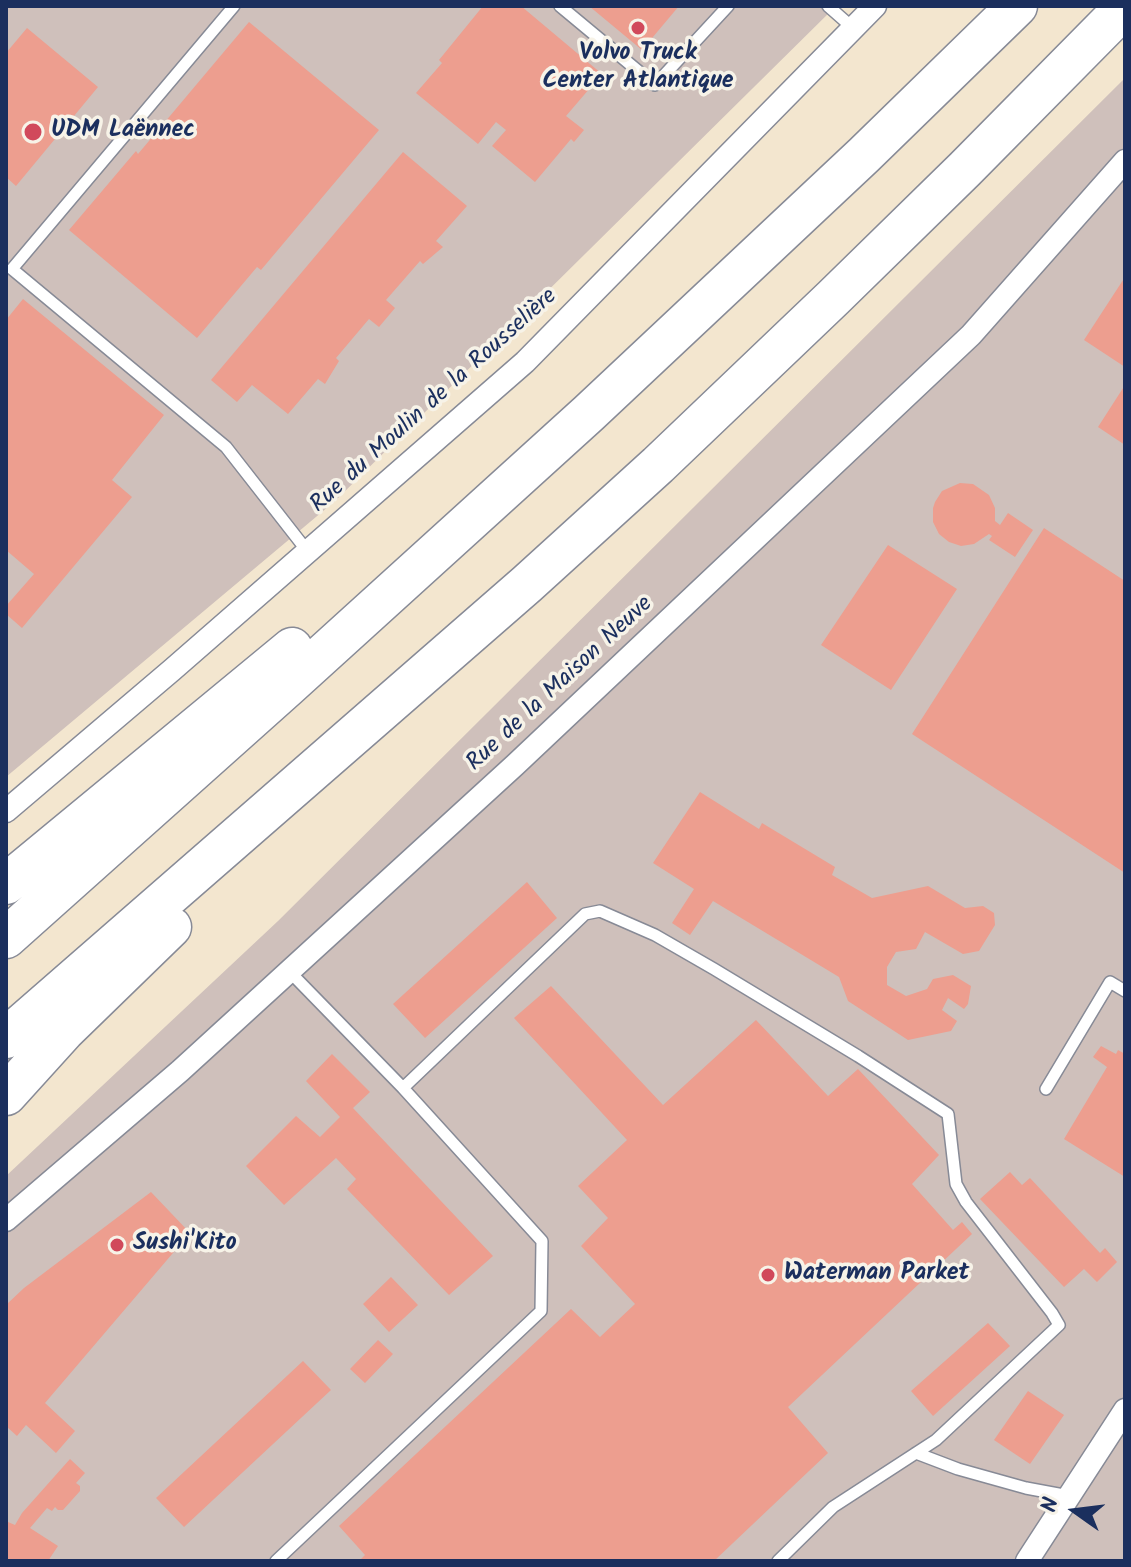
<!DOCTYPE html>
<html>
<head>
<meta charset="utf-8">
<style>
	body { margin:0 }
	#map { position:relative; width:1131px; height:1567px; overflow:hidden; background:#f3e6cf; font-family:Kalam,sans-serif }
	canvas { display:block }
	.frame { position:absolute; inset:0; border:8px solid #1b2f5e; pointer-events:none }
	.north { position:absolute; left:1035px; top:1471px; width:80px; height:80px; -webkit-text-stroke:6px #f7f3e8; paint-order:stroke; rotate:284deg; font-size:22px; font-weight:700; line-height:32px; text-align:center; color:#1b2f5e }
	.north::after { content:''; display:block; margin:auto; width:28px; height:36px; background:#1b2f5e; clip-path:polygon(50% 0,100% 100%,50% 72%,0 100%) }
</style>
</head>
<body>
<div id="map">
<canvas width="1131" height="1567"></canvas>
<div class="frame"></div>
<div class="north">N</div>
</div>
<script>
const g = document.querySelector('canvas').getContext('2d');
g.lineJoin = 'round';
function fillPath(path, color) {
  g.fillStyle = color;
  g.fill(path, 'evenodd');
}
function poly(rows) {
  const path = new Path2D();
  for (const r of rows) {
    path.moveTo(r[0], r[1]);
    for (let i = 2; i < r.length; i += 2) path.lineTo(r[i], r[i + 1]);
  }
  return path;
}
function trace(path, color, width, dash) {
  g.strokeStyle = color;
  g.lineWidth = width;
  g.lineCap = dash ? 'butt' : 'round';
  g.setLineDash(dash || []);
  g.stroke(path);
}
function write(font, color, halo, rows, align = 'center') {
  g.font = font + ' Kalam,sans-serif';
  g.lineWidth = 7;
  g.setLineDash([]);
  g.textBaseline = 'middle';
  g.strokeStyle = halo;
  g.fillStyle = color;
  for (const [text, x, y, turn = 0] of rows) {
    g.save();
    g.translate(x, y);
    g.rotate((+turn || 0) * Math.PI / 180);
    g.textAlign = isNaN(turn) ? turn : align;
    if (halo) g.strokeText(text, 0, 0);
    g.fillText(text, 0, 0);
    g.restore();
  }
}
const industrial = poly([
	[6,6,836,6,335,501,6,777],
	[1125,78,1125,1561,6,1561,6,1176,278,921]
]);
const building = poly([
	[483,6,521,6,602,74,566,116,584,130,574,142,571,139,535,182,492,146,506,130,496,122,478,144,416,93,442,63,439,60],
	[589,6,679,6,642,50],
	[249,22,379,130,261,270,257,267,197,338,69,230,136,151,138,154],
	[27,28,98,87,16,186,6,177,6,53],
	[403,152,467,206,436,241,443,247,423,264,420,261,386,300,395,308,379,327,369,319,336,358,339,361,325,384,318,379,288,414,252,385,237,402,211,380],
	[1125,277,1125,367,1084,340],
	[23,299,164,415,112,480,132,497,22,628,6,614,6,606,34,574,6,550,6,320],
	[1125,385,1125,445,1098,427],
	[960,483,973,484,989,495,995,508,995,521,1000,525,1008,513,1033,530,1015,557,989,540,992,536,989,534,974,544,961,546,949,542,939,534,933,522,933,508,935,502,942,491],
	[1044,528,1125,581,1125,873,912,734],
	[888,545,957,589,891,690,821,645],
	[700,792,759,829,762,823,835,867,832,875,872,898,928,886,965,908,983,906,994,913,995,925,979,951,963,954,925,932,916,949,896,952,887,967,887,985,906,996,927,989,933,979,953,975,971,986,968,1004,964,1009,948,998,942,1010,957,1021,951,1031,908,1040,848,1001,839,977,713,901,690,935,672,923,694,889,653,863],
	[527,882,557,918,425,1038,393,1004],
	[551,986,663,1105,756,1020,828,1096,858,1069,939,1155,912,1184,953,1230,962,1222,972,1234,788,1407,828,1453,714,1561,359,1561,365,1555,339,1526,571,1309,600,1337,635,1304,581,1246,608,1218,578,1186,627,1140,514,1018],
	[1101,1046,1116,1054,1118,1050,1125,1054,1125,1177,1064,1139,1107,1067,1093,1057],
	[332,1054,370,1092,353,1108,493,1256,449,1295,347,1189,356,1179,336,1158,284,1205,246,1166,296,1116,320,1137,340,1117,306,1081],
	[1010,1172,1022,1185,1030,1178,1100,1253,1105,1248,1117,1262,1097,1282,1084,1269,1064,1287,980,1199],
	[151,1192,190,1233,45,1403,75,1431,56,1453,26,1425,17,1436,6,1426,6,1305,24,1288],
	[391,1277,418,1305,389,1332,363,1304],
	[988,1323,1010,1346,933,1416,911,1391],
	[378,1340,393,1354,365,1383,350,1369],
	[303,1361,331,1390,184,1527,156,1498],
	[1028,1391,1064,1415,1030,1464,994,1440],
	[70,1459,85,1473,76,1483,80,1486,80,1491,63,1510,58,1510,55,1507,52,1511,47,1508,30,1528,58,1546,48,1561,6,1561,6,1527,8,1522,15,1525,22,1513]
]);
const lane = poly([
	[234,6,12,269,226,447,308,552],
	[560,6,655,85,728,6],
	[828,6,853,28],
	[289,971,403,1088,585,914,600,911,655,935,714,969,858,1056,948,1114,956,1184,966,1202,1052,1313,1059,1325,936,1440,833,1507,778,1561],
	[1046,1089,1110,982,1125,991],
	[916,1453,958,1469,1026,1488,1069,1496],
	[276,1561,541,1311,542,1241,403,1088]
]);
const street = poly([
	[6,811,172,670,525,362,875,6],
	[6,1220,180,1071,515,765,971,335,1125,161],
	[1027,1561,1125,1410]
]);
const highway = poly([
	[6,884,292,648],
	[6,938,287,687,589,413,864,155,1017,6],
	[6,1038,527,584,658,465,833,298,965,169,1125,7],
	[6,1095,64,1031,171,927]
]);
const markers = [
	[638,28,8,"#d1495b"],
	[33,132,10,"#d1495b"],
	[117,1245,8,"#d1495b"],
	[768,1275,8,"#d1495b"]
];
const poiNames = [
	["Volvo Truck",638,55,"center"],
	["Center Atlantique",638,83,"center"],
	["UDM Laënnec",51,132],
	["Sushi'Kito",133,1245],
	["Waterman Parket",784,1275]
];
const streetNames = [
	["Rue du Moulin de la Rousselière",435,402,-42],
	["Rue de la Maison Neuve",561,685,-43]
];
fillPath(industrial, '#cfc0bb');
fillPath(building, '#ed9e8f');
trace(lane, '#878a96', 14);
trace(street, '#878a96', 25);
trace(highway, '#878a96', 43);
trace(lane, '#fff', 11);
trace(street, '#fff', 22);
trace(highway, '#fff', 40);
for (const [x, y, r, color] of markers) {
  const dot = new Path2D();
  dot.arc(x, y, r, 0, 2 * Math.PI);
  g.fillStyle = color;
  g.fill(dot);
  trace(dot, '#f7f3e8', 3);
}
write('bold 24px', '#1b2f5e', '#f7f3e8', poiNames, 'left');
write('24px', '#1b2f5e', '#f7f3e8', streetNames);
</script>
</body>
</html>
